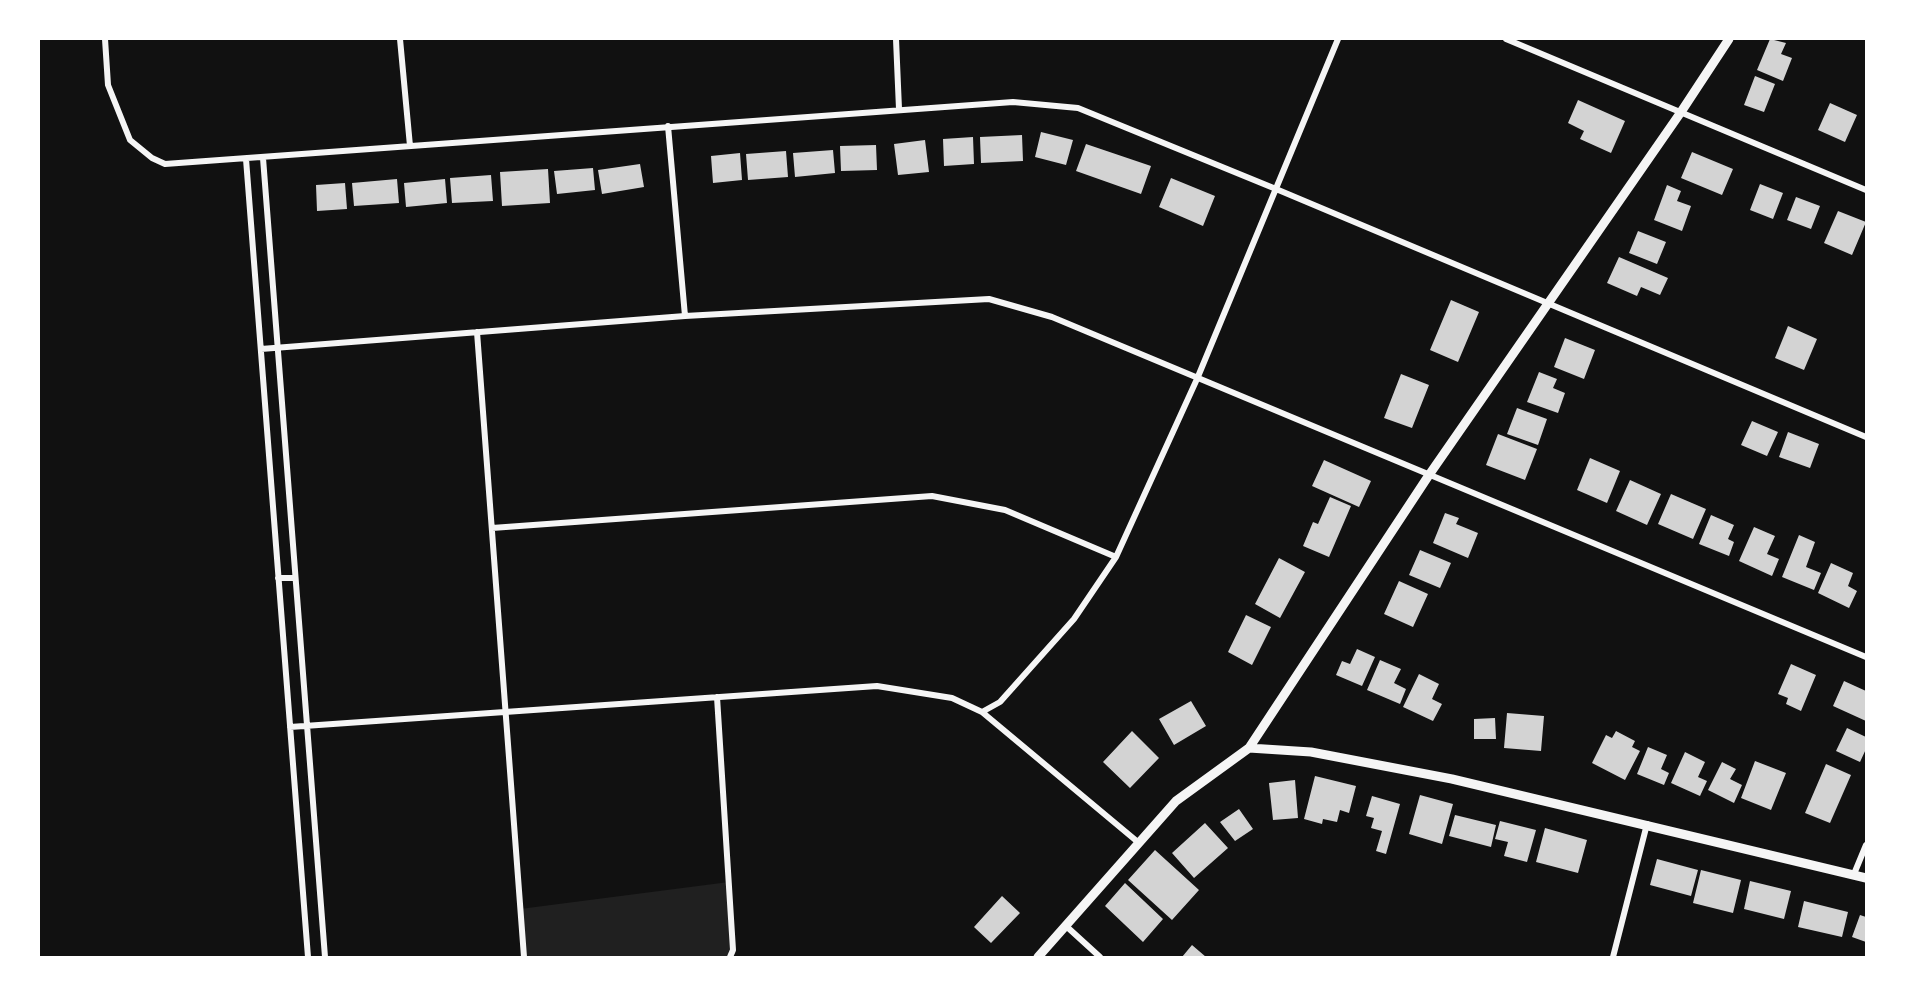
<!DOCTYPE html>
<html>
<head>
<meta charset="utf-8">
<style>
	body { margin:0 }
	#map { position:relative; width:1905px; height:996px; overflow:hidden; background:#111; font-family:"Source Sans 3",sans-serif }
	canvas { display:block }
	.frame { position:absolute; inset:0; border:40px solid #fff; pointer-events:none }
</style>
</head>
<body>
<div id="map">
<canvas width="1905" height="996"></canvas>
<div class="frame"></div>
</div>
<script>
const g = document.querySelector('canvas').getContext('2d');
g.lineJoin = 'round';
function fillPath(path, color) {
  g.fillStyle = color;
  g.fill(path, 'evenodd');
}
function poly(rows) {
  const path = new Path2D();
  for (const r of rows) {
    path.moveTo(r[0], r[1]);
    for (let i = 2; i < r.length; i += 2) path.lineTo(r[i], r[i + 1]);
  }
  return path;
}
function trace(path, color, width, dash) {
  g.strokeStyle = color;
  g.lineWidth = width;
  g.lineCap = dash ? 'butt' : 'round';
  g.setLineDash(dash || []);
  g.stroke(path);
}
const green = poly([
	[729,882,730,957,524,957,520,909]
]);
const building = poly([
	[1770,39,1786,43,1781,54,1792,58,1783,81,1757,70],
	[1755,76,1775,84,1764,112,1744,105],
	[1578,100,1625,121,1611,153,1580,139,1584,131,1568,123],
	[1830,103,1857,115,1845,142,1818,130],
	[1041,132,1073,140,1066,165,1035,157],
	[1022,135,1023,161,981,163,980,137],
	[973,137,974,164,944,166,943,139],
	[925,140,929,172,898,175,894,144],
	[1086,144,1151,166,1141,194,1076,171],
	[876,145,877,170,841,171,840,146],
	[833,150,835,173,795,177,793,153],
	[786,151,788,177,748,180,746,154],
	[1692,152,1733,169,1722,195,1681,178],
	[740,153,742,180,713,183,711,156],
	[640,164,644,187,602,194,598,170],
	[593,168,595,190,557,194,554,171],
	[548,169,550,203,502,206,500,172],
	[491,175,493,201,452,203,450,178],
	[1171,178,1215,196,1203,226,1159,207],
	[397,179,399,203,354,206,352,183],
	[445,179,447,203,406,207,404,183],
	[345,183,347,209,317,211,316,185],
	[1760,184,1783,193,1773,219,1750,210],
	[1667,185,1681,191,1677,201,1691,206,1682,231,1654,220],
	[1796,197,1820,206,1811,229,1787,220],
	[1838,211,1866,222,1852,255,1824,243],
	[1638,231,1666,242,1657,264,1629,253],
	[1619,257,1668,278,1660,295,1641,287,1637,296,1607,283],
	[1451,300,1479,312,1458,362,1430,350],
	[1788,326,1817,339,1804,370,1775,358],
	[1565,338,1595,350,1584,379,1554,367],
	[1539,372,1557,379,1553,388,1565,393,1558,413,1527,402],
	[1401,374,1429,385,1412,428,1384,418],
	[1517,408,1547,419,1538,445,1507,434],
	[1752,421,1778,432,1767,456,1741,445],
	[1788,432,1819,444,1810,468,1779,457],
	[1498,434,1537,449,1525,480,1486,465],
	[1590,458,1620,471,1607,503,1577,490],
	[1324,460,1371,481,1359,507,1312,486],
	[1630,480,1661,494,1647,525,1616,511],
	[1671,494,1706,509,1693,539,1658,524],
	[1330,497,1351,506,1329,557,1303,546,1313,522,1318,524],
	[1445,513,1459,518,1456,524,1478,533,1468,558,1433,543],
	[1711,515,1734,525,1728,539,1734,542,1729,556,1699,544],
	[1754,527,1775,536,1767,554,1779,559,1772,576,1739,561],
	[1799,535,1815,542,1806,567,1821,573,1814,590,1782,577],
	[1420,550,1451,563,1440,588,1409,575],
	[1279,558,1305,572,1280,618,1255,604],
	[1831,563,1853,573,1848,586,1857,591,1849,608,1818,593],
	[1399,581,1428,594,1413,627,1384,614],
	[1246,615,1271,627,1252,665,1228,652],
	[1357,649,1375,657,1362,686,1336,675,1342,661,1350,664],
	[1380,660,1401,669,1394,683,1406,689,1400,704,1367,690],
	[1791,664,1816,675,1801,711,1786,704,1788,698,1778,694],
	[1419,674,1439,684,1432,699,1442,704,1433,721,1403,707],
	[1844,681,1866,691,1866,721,1833,706],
	[1191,701,1206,726,1174,745,1159,719],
	[1507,713,1544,716,1541,751,1504,748],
	[1495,718,1496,739,1474,739,1474,719],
	[1847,728,1866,737,1866,749,1860,762,1836,751],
	[1132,731,1159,758,1130,788,1103,762],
	[1616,731,1635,741,1632,747,1640,751,1625,780,1592,763,1606,735,1612,738],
	[1648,747,1667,755,1661,769,1669,773,1664,785,1637,774],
	[1685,752,1705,762,1698,777,1707,781,1700,796,1671,783],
	[1755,761,1786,773,1771,810,1741,798],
	[1722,762,1736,769,1730,779,1742,785,1734,803,1708,790],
	[1826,764,1851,775,1830,823,1805,813],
	[1315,776,1356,786,1349,813,1340,810,1337,822,1323,819,1322,824,1304,819],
	[1295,780,1298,818,1273,820,1269,783],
	[1420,795,1453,804,1442,844,1409,834],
	[1372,796,1400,804,1386,854,1376,851,1382,831,1371,828,1374,818,1366,816],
	[1239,809,1253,829,1235,841,1220,822],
	[1455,815,1496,825,1491,847,1449,836],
	[1500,821,1536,830,1527,862,1504,856,1508,842,1495,839],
	[1205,823,1228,848,1194,878,1172,853],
	[1545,828,1587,840,1578,873,1536,862],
	[1155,850,1199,890,1172,920,1128,880],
	[1657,859,1698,870,1691,896,1650,885],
	[1701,870,1741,880,1733,913,1693,903],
	[1750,881,1791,891,1784,919,1744,909],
	[1125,883,1163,919,1143,942,1105,906],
	[1002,896,1020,913,991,943,974,927],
	[1804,901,1848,912,1842,937,1798,927],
	[1860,915,1866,917,1866,942,1852,937],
	[1192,945,1206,957,1182,957]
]);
const minor = poly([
	[105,39,108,85,130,140,152,158,165,164,1013,102,1078,108,1276,189,1866,437],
	[400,39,410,146],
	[896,39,899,109],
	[1506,39,1866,190],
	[668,126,685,316],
	[263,158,325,957],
	[246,159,308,957],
	[477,332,524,957],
	[261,349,685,316,989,299,1052,317,1866,657],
	[492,528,932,496,1005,510,1116,557],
	[278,578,295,578],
	[717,697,733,950,730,957],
	[982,712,1000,702,1074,619,1116,557,1197,379,1338,39],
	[290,727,877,686,952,698,982,712,1139,843],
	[1854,874,1866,845],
	[1066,926,1100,957],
	[1613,957,1647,824]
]);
const tertiary = poly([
	[1249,748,1311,752,1452,779,1866,878],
	[1038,957,1176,801,1249,748,1429,475,1681,112,1729,39]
]);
fillPath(green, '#202020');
fillPath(building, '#d3d3d3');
trace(minor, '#f5f5f5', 6);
trace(tertiary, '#f5f5f5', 9);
</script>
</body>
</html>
